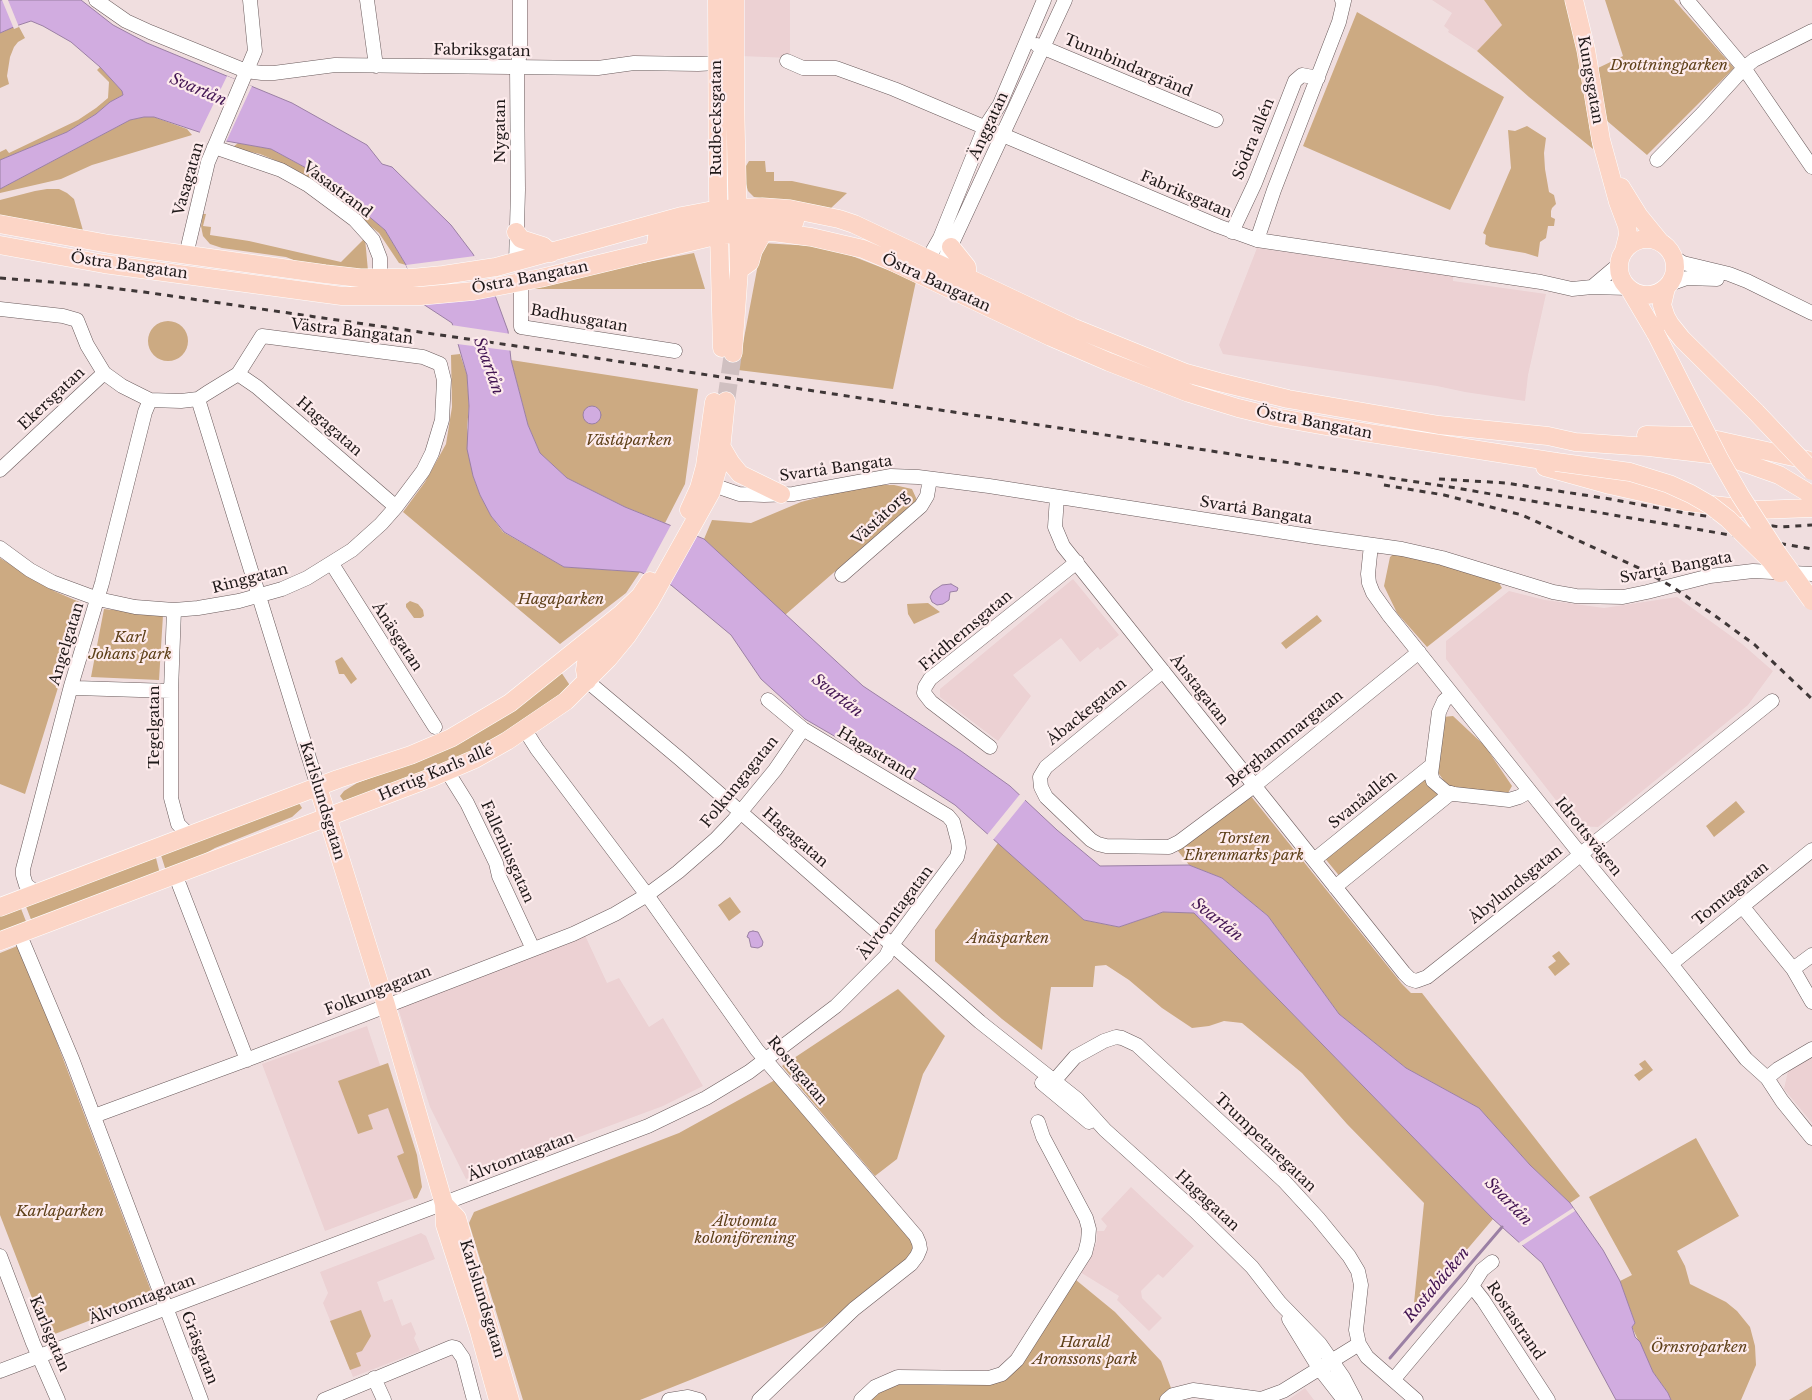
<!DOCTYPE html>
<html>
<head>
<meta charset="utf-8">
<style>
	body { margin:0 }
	canvas { display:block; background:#f0dedf }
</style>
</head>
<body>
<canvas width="1812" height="1400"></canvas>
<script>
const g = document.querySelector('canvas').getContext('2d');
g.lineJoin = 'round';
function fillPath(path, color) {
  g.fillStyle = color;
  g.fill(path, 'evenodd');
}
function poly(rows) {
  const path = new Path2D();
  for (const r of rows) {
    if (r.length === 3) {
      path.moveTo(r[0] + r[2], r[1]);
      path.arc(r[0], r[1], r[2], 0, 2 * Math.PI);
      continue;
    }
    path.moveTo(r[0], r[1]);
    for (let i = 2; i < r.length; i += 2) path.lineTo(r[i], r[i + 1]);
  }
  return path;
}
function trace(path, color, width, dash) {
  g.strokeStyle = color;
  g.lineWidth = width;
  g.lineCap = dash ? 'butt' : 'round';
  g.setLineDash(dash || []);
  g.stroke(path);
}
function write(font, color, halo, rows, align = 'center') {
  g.font = font + ' "Libre Baskerville",serif';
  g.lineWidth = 4.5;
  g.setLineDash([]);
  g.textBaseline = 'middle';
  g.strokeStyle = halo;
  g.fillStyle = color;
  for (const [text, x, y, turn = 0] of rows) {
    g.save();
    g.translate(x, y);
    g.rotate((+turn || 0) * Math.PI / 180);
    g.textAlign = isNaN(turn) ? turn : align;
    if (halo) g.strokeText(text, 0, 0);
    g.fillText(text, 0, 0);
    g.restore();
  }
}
const built = poly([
	[742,0,790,0,790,58,740,56],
	[1432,0,1484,0,1502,25,1477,51,1448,32,1449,30,1444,26,1452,13],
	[1257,248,1453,276,1453,281,1546,294,1528,375,1525,401,1465,392,1437,386,1223,354,1219,345],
	[1073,579,1119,635,1100,650,1098,647,1080,662,1061,638,1013,675,1031,696,998,741,940,697,940,689],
	[1509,591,1545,600,1604,608,1677,597,1742,644,1773,671,1748,705,1598,827,1576,826,1446,659,1446,641],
	[583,931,607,983,619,978,649,1027,663,1018,703,1086,663,1106,466,1179,430,1107,397,1005],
	[367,1026,421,1188,416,1197,325,1231,262,1064],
	[1812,1057,1812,1123,1784,1089,1788,1071],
	[1131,1187,1194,1246,1163,1278,1158,1274,1141,1291,1142,1298,1162,1318,1149,1331,1117,1300,1119,1296,1080,1272,1092,1254,1097,1241,1097,1231,1104,1231,1107,1226,1101,1219],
	[421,1233,426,1236,435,1259,377,1282,384,1302,392,1299,402,1326,411,1322,416,1334,414,1338,420,1351,353,1377,323,1303,328,1293,320,1272],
	[1305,1388,1314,1400,1288,1400]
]);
const green = poly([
	[1484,0,1566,0,1573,23,1593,149,1529,97,1477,51,1502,25],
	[1605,0,1674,0,1734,68,1647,155,1606,120,1598,68,1623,56],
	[1357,12,1504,97,1450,210,1303,146],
	[18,25,25,38,18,42,14,47,10,57,7,76,9,84,0,88,0,33],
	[100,67,122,91,123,95,110,102,96,114,67,132,0,160,0,152,6,149,9,153,78,120,96,108,108,98,109,82,97,70],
	[144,117,154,117,187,129,192,135,92,165,61,179,0,193,0,189,130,120],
	[1527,126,1546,138,1544,153,1545,169,1549,192,1554,195,1556,204,1552,208,1551,211,1551,217,1555,219,1554,226,1548,226,1546,238,1540,242,1538,257,1525,253,1490,247,1485,244,1486,235,1483,233,1511,168,1508,130,1515,131],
	[238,143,271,149,321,176,385,230,406,265,399,263,379,233,315,182,289,166,260,154,232,148],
	[749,161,765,161,766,172,774,172,774,181,792,181,847,193,830,209,754,197,748,191,746,184,746,166],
	[47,189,59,189,67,193,74,199,84,234,0,219,0,200,35,191],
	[203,214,206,214,203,226,211,227,210,235,249,241,341,262,365,238,368,271,301,263,286,257,222,248,210,244,203,236,201,226],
	[762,243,829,247,916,281,893,389,738,370],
	[694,253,705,289,530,289,576,276],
	[168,341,20],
	[460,354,467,375,469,406,467,428,473,476,480,495,491,516,503,532,564,567,640,572,626,593,560,644,403,512,425,482,446,444,452,407,451,355],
	[511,360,698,389,685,484,665,523,625,507,567,478,540,453,528,425],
	[865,485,894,485,912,489,917,500,785,615,704,539,712,520,751,523,801,502],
	[1396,552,1498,581,1502,588,1427,647,1397,613,1384,586,1390,557],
	[0,558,54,591,84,604,25,794,0,784],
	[410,601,418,604,423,610,424,616,421,618,414,618,406,607,406,604],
	[928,603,940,612,914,624,908,614,907,604],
	[104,609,163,615,159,680,91,677],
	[1317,615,1322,621,1286,649,1281,643],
	[342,657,357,679,351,684,344,674,339,674,335,661],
	[561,672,571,687,550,706,462,758,345,803,340,796,344,791,357,783,413,762],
	[1453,716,1485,746,1512,786,1508,793,1449,788,1434,767,1443,717],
	[1424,775,1439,797,1341,878,1323,856],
	[1250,795,1402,984,1411,993,1422,993,1580,1196,1570,1203,1530,1165,1479,1108,1406,1068,1339,1014,1268,916,1222,878,1189,865,1178,851],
	[297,800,302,808,292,817,215,848,192,861,166,871,160,852],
	[1736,801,1745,812,1714,837,1706,826],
	[998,843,1084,920,1119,927,1163,912,1194,913,1493,1219,1413,1313,1424,1203,1347,1124,1302,1073,1242,1023,1224,1021,1209,1026,1192,1028,1162,1008,1129,980,1106,965,1095,966,1093,987,1051,987,1042,1050,1002,1019,935,961,935,930],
	[155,854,160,874,32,922,25,904],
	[730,897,741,912,729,921,718,905],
	[20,906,27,924,0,934,0,914],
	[20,945,153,1296,47,1337,0,1215,0,953],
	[1559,951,1570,964,1555,976,1548,967,1556,961,1552,956],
	[898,989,945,1036,923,1074,897,1159,875,1176,782,1066],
	[1645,1060,1653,1070,1639,1081,1634,1075,1643,1069,1639,1064],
	[388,1063,417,1155,422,1187,417,1198,414,1199,397,1156,404,1153,388,1108,368,1115,373,1129,358,1134,338,1081],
	[775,1080,913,1241,911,1255,823,1327,640,1400,523,1400,469,1223,474,1212,679,1133],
	[1696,1138,1739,1216,1677,1251,1685,1266,1690,1284,1726,1302,1737,1311,1750,1327,1755,1346,1756,1365,1741,1400,1671,1400,1668,1393,1653,1372,1632,1327,1635,1323,1620,1281,1632,1275,1589,1197],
	[1076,1280,1115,1312,1161,1361,1171,1388,1162,1400,868,1400,891,1383,990,1382],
	[361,1310,371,1336,362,1351,356,1353,361,1366,350,1370,330,1321],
	[1812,1386,1812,1400,1789,1400]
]);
const water = poly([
	[0,0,81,0,113,25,147,43,292,103,367,145,382,164,392,167,451,225,473,254,496,298,508,331,511,360,528,425,540,453,567,478,625,507,704,539,863,686,961,751,1010,786,1057,830,1100,866,1189,865,1222,878,1268,916,1339,1014,1406,1068,1479,1108,1530,1165,1570,1203,1603,1250,1620,1281,1635,1323,1632,1327,1635,1337,1640,1342,1653,1372,1668,1393,1671,1400,1616,1400,1542,1263,1493,1219,1194,913,1163,912,1119,927,1084,920,955,805,892,764,865,754,805,719,761,679,731,635,671,585,640,572,564,567,504,532,491,516,480,495,473,476,467,449,469,406,467,375,452,323,423,304,406,265,385,230,321,176,271,149,226,141,154,117,144,117,130,120,0,189,0,160,67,132,96,114,110,102,123,95,122,91,100,67,71,42,43,26,31,21,16,26,0,33,0,0],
	[592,415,9],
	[951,584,958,588,957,591,950,592,949,600,943,604,937,605,932,602,930,597,933,591,942,585,951,584],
	[753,931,758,932,763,942,762,946,758,948,751,947,749,938,747,937,749,932,753,931]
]);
const pier = poly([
	[2,0,8,0,19,27,14,29],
	[227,76,252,86,226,142,199,134],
	[475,256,496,295,423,303,406,265],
	[451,325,511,334,513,351,457,344],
	[672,523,697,533,657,582,644,575],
	[1021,793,1027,798,993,840,987,835],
	[1573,1208,1575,1211,1520,1247,1517,1244]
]);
const stream = poly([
	[1390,1358,1502,1227]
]);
const majorTunnel = poly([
	[726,401,733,353]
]);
const minor = poly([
	[96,0,126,21,150,32,246,71,262,73,274,73,335,65,598,68,634,63,698,64,717,63],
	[367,0,376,66],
	[1687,0,1744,68,1812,167],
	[1037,45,1216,120],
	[787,61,803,68,836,68,894,89,1218,226,1257,240,1541,282,1572,289,1592,287,1628,288],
	[214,147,281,170,308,185,335,205,355,220,373,240,380,258,380,278],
	[1657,160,1703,113,1744,68,1754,60,1812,31],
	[1232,232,1255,183,1295,81,1302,75,1318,78],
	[1257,240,1274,190,1339,22,1344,1,1342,0],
	[186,255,208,162,255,51,250,0],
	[1673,257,1683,263,1729,274,1747,281,1812,313],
	[928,259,940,238,985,127,1000,104,1044,0],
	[516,263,518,190,517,68,520,53,520,0],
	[942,265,1065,0],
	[521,282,521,327,675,351],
	[1670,284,1687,278,1717,279],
	[1592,287,1618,265],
	[0,309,63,316,77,320,87,345,104,373,122,386,150,400,181,401,198,399,207,393,238,374,262,336,423,357,440,364,444,380,442,420,432,453,423,471,396,507,381,524,352,550,307,578,282,589,239,601,198,608,174,610,135,607,98,599,52,582,30,570,0,548],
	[238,374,257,387,396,507],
	[198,399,318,787],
	[0,470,104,373],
	[713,485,739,494,764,495,793,494,891,476,918,477,989,486,1316,537,1402,549,1442,558,1553,592,1576,596,1623,597,1647,592,1710,576,1753,571,1812,574],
	[1057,497,1055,527,1063,546,1404,973,1410,979,1416,981,1427,977,1551,879,1592,845,1772,701],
	[1371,545,1368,574,1369,583,1373,593,1388,614,1581,855,1671,964,1746,1059,1767,1078,1782,1101,1812,1138],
	[332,564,435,727],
	[842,575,921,506,927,496,930,479],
	[174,610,171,691,171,798,178,824,185,831,193,835],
	[1163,671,1046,767,1040,777,1041,787,1046,797,1091,840,1098,844,1106,846,1169,847,1179,842,1254,786,1419,652],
	[587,681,680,759,980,1022,1077,1099,1105,1130,1195,1211,1252,1267,1280,1303,1320,1344,1343,1377,1355,1400],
	[71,686,76,688,171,691],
	[1452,694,1444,701,1439,712,1431,774,1433,781,1446,792,1454,794,1509,800,1519,797,1530,791],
	[525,730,537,749,647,895,757,1050,916,1236,919,1243,920,1249,917,1256,911,1264,854,1309,759,1400],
	[990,747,931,702,924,693,925,687,930,679,1077,562],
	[447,771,467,803,496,863,499,876,533,949],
	[1314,860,1432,765],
	[175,874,247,1060],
	[1335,887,1451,793],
	[37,893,26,885,23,875,23,869,71,686,102,583,145,412,150,400],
	[1742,906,1793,969,1812,1002],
	[19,933,72,1059,201,1400],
	[1671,964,1812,850],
	[1793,969,1812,955],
	[1767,1078,1778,1069,1812,1049],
	[1042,1083,1089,1122],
	[1048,1088,1075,1057,1104,1041,1116,1037,1122,1038,1137,1045,1284,1181,1318,1218,1349,1256,1358,1271,1361,1285,1356,1330,1359,1344,1367,1357,1416,1400],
	[94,1116,254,1057,573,934,615,914,647,895,678,872,716,839,734,820,775,770,803,729],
	[0,1256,33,1343,58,1400],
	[1472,1286,1482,1270,1492,1262],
	[1289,1319,1319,1368,1344,1400],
	[0,1371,648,1126,706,1098,749,1072,836,1006,886,956,891,946,957,857,959,848,958,841,953,822,948,816,803,729,768,700],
	[374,1378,384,1400],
	[1394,1379,1472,1286,1483,1300,1548,1400],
	[324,1400,452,1347,456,1348,463,1358,474,1400],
	[669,1400,688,1397,699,1400],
	[861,1400,875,1387,898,1377,989,1378,1002,1374,1017,1360,1085,1253,1088,1241,1089,1229,1086,1218,1043,1137,1038,1122],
	[1167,1400,1173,1395,1193,1390,1261,1399,1283,1391,1359,1344]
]);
const major = poly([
	[717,0,718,194,722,348],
	[1574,0,1586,50,1601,140,1618,202,1627,226,1628,235,1624,251],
	[1621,187,1639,216,1661,243],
	[0,224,109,244,325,274,360,278,412,278,443,275,496,267,682,216,719,209,762,207,790,209,839,219,854,224,1072,327,1186,373,1219,382,1288,399,1439,425,1548,436,1575,442,1649,447,1709,454,1728,457,1779,475,1812,495],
	[729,227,738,223,753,220,795,221],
	[516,232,521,239,543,246,551,253],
	[1647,267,28],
	[0,245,104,264,342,296,420,296,474,291,541,278,719,235,773,232,811,237,863,249,889,260,1051,337,1109,362,1189,393,1238,408,1275,417,1337,428,1556,462],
	[951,247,967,267,967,277],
	[655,250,657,237,718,219],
	[739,270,750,262,753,251,763,233],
	[1666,288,1662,305,1666,317,1670,324,1682,339,1756,412],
	[1630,290,1656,334],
	[733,353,739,270,735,99,735,0],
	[1646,435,1695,436,1717,440,1807,460],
	[721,446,731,463,740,474,781,494],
	[1545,467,1610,485,1686,502,1757,510,1812,508],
	[689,510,699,488,705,466,714,402],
	[587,681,585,670,586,663,619,626],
	[318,787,386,1005,444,1204,445,1225,479,1331,498,1400],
	[0,907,338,779,411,755,451,738,510,703,621,614,640,596,650,581],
	[0,941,433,777,475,759,507,741,566,701,608,659,627,636,649,603,711,492,720,460,726,401],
	[444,1204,457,1218,510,1400]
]);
const rail = poly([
	[0,278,88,285,144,292,516,346,1450,487,1812,549],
	[1439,479,1506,483,1610,499,1685,513,1780,527,1812,525],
	[1384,485,1444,495,1522,515,1641,569,1671,586,1714,615,1755,645,1812,699]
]);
const majorBridge = poly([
	[1656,334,1720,460,1740,495,1778,554,1812,601],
	[1756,412,1812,471],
	[1556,462,1630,472,1669,484,1691,494,1710,505,1728,519,1770,560,1780,573]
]);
const streetNames = [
	["Fabriksgatan",482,51,1],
	["Tunnbindargränd",1128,66,23],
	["Kungsgatan",1590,80,80],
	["Rudbecksgatan",717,118,-90],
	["Änggatan",989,126,-65],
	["Nygatan",501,131,-90],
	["Södra allén",1254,139,-68],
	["Vasagatan",189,179,-74],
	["Vasastrand",337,190,37],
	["Fabriksgatan",1186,195,23],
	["Östra Bangatan",129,266,8],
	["Östra Bangatan",530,278,-11],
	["Östra Bangatan",936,283,25],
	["Badhusgatan",579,319,10],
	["Västra Bangatan",352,332,7],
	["Ekersgatan",52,399,-43],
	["Östra Bangatan",1314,423,11],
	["Hagagatan",329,427,41],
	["Svartå Bangata",836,469,-8],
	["Svartå Bangata",1256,511,9],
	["Väståtorg",881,518,-43],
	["Svartå Bangata",1676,568,-11],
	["Ringgatan",250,579,-15],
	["Fridhemsgatan",966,631,-40],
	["Ånäsgatan",397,637,57],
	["Angelgatan",67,644,-73],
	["Ånstagatan",1199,690,52],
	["Åbackegatan",1087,712,-39],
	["Tegelgatan",155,727,-90],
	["Berghammargatan",1285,739,-39],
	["Hagastrand",876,754,31],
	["Hertig Karls allé",436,773,-23],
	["Folkungagatan",740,782,-51],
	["Svanåallén",1363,800,-39],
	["Karlslundsgatan",322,801,73],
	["Idrottsvägen",1588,837,51],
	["Hagagatan",795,838,41],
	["Falleniusgatan",507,852,66],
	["Åbylundsgatan",1516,885,-39],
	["Tomtagatan",1731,894,-39],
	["Älvtomtagatan",896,913,-53],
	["Folkungagatan",378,991,-21],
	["Rostagatan",797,1071,50],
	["Trumpetaregatan",1265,1143,44],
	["Älvtomtagatan",521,1157,-21],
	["Hagagatan",1207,1201,43],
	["Karlslundsgatan",482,1299,73],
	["Älvtomtagatan",142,1300,-21],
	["Rostastrand",1515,1321,56],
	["Karlsgatan",49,1334,67],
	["Gräsgatan",199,1348,69]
];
const parkNames = [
	["Drottningparken",1669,66],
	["Väståparken",629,441],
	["Hagaparken",561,600],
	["Karl",130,638],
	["Johans park",130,655],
	["Torsten",1244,839],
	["Ehrenmarks park",1244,856],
	["Ånäsparken",1008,939],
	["Karlaparken",60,1212],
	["Älvtomta",745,1222],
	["koloniförening",745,1239],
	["Harald",1085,1343],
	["Aronssons park",1085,1360],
	["Örnsroparken",1699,1348]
];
const waterNames = [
	["Svartån",198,90,23],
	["Svartån",488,366,70],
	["Svartån",837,696,38],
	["Svartån",1217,920,38],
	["Svartån",1508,1202,46],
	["Rostabäcken",1437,1285,-50]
];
fillPath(built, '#ecd1d3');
fillPath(green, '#ccaa82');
fillPath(water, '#d1ace0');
trace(water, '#9b80a4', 1);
fillPath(pier, '#f0dedf');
trace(stream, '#9b80a4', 3);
trace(majorTunnel, '#d0c0c1', 18, [18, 9]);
trace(minor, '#6a5b5c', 15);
trace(major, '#fff', 19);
trace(minor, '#fff', 14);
trace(major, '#fcd5c6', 18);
trace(rail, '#3f3737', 3, [6, 6]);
trace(majorBridge, '#fff', 19, []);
trace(majorBridge, '#fcd5c6', 18);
write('15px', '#1e1818', '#fdebec', streetNames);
write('italic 15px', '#5e4019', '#fdebec', parkNames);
write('italic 16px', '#421452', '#fdebec', waterNames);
</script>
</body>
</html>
